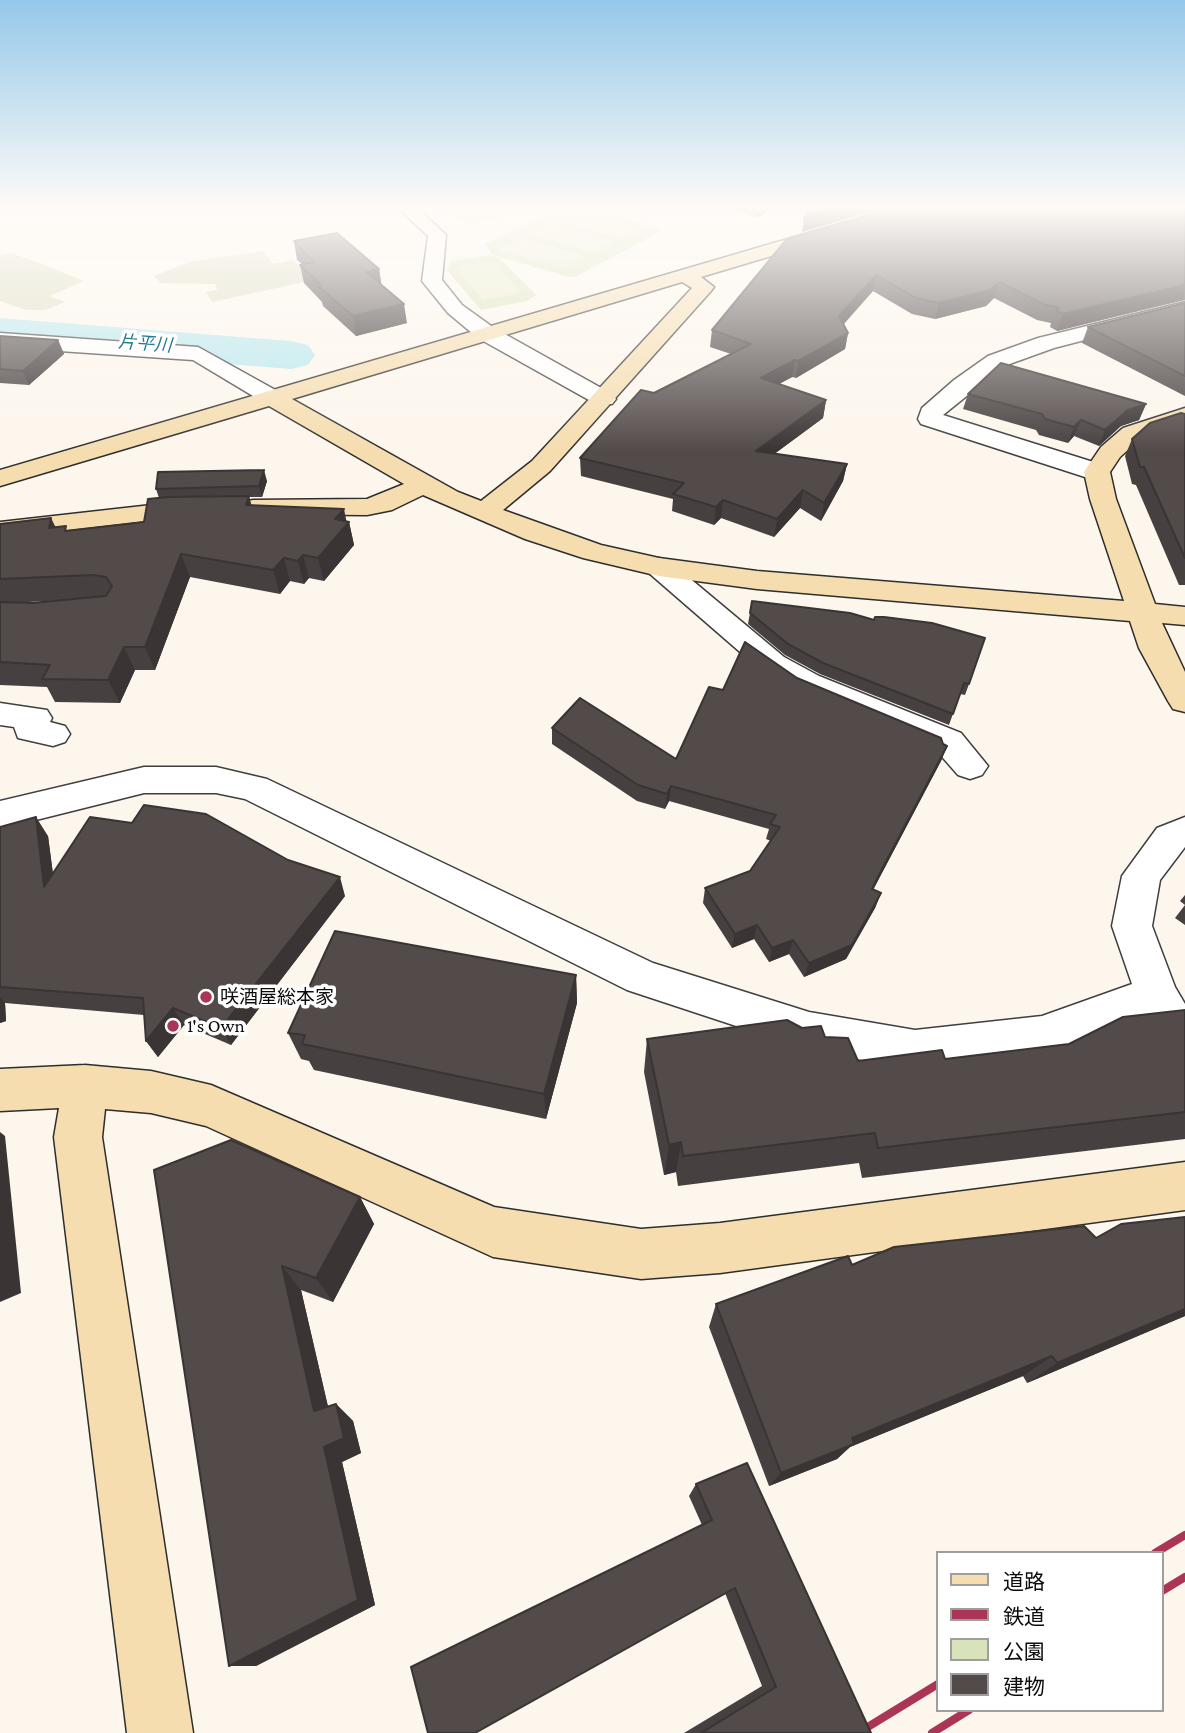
<!DOCTYPE html>
<html>
<head>
<meta charset="utf-8">
<style>
	body { margin:0 }
	#map { position:relative; width:1185px; height:1733px; overflow:hidden; background:#fdf6ed; font-family:"Crimson Pro","Noto Sans JP",serif }
	canvas { display:block }
	.legend { position:absolute; left:936px; top:1551px; width:228px; height:161px; box-sizing:border-box; background:#fff; border:2px solid #9e9e9e; margin:0; padding:9px 12px; list-style:none; font-size:21px; color:#0c0c0c }
	.legend li { display:flex; align-items:center; gap:14px; height:35px }
	.legend b { width:35px; border:2px solid #9e9e9e }
</style>
</head>
<body>
<div id="map">
<canvas width="1185" height="1733"></canvas>
<ul class="legend">
<li><b style="height:9px;background:#f5ddb0"></b>道路</li>
<li><b style="height:9px;background:#ab3557"></b>鉄道</li>
<li><b style="height:19px;background:#d9e3bb"></b>公園</li>
<li><b style="height:19px;background:#534b4a"></b>建物</li>
</ul>
</div>
<script>
const g = document.querySelector('canvas').getContext('2d');
g.lineJoin = 'round';
function fillPath(path, color) {
  g.fillStyle = color;
  g.fill(path, 'evenodd');
}
function poly(rows) {
  const path = new Path2D();
  for (const r of rows) {
    path.moveTo(r[0], r[1]);
    for (let i = 2; i < r.length; i += 2) path.lineTo(r[i], r[i + 1]);
  }
  return path;
}
function trace(path, color, width, dash) {
  g.strokeStyle = color;
  g.lineWidth = width;
  g.lineCap = dash ? 'butt' : 'round';
  g.setLineDash(dash || []);
  g.stroke(path);
}
function write(font, color, halo, rows, align = 'center') {
  g.font = font + ' "Crimson Pro","Noto Sans JP",serif';
  g.lineWidth = 7;
  g.setLineDash([]);
  g.textBaseline = 'middle';
  g.strokeStyle = halo;
  g.fillStyle = color;
  for (const [text, x, y, turn = 0] of rows) {
    g.save();
    g.translate(x, y);
    g.rotate((+turn || 0) * Math.PI / 180);
    g.textAlign = isNaN(turn) ? turn : align;
    if (halo) g.strokeText(text, 0, 0);
    g.fillText(text, 0, 0);
    g.restore();
  }
}
const green = poly([
	[443,208,529,208,471,224],
	[561,208,586,208,658,227,661,231,577,276,569,277,493,255,485,244],
	[490,255,499,258,536,295,527,301,481,310,447,270,451,261]
]);
const cemetery = poly([
	[263,251,273,264,293,260,314,280,212,302,206,292,217,290,215,284,161,283,154,276,189,262],
	[11,253,42,264,84,281,50,296,65,302,45,310,27,310,0,301,0,255]
]);
const pitch = poly([
	[580,211,643,227,621,239,558,221],
	[551,224,615,242,594,253,529,235],
	[521,238,587,256,564,269,498,250],
	[493,261,522,293,483,300,455,267]
]);
const river = poly([
	[0,318,291,341,308,345,315,355,308,365,291,369,0,346,0,318]
]);
const street = poly([
	[398,208,417,208,446,235,442,280,462,305,494,328,612,394,616,399,612,404,596,404,478,338,448,313,422,281,428,236,398,208],
	[1185,302,1185,314,1054,348,1004,366,943,415,1106,466,1110,472,1106,478,1088,478,921,424,918,419,922,408,954,380,988,356,1038,338,1185,302],
	[0,333,198,347,279,392,283,397,279,402,271,404,263,402,193,360,0,347,0,333],
	[659,558,669,561,784,657,819,676,961,733,988,766,982,775,970,779,958,775,937,751,795,692,762,671,649,573,644,567,649,561,659,558],
	[0,703,47,710,52,718,50,722,65,726,70,734,65,742,53,746,18,738,14,727,0,725,0,703],
	[144,767,216,767,267,779,653,963,809,1012,915,1030,1042,1016,1132,984,1112,926,1122,876,1157,828,1185,817,1185,847,1160,880,1152,926,1175,987,1185,1004,1185,1065,1169,1059,1146,1015,1042,1054,915,1070,809,1050,627,990,245,799,216,793,144,793,0,829,0,801,144,767]
]);
const secondary = poly([
	[893,208,921,208,918,212,701,277,714,287,711,291,550,471,503,510,601,545,659,558,757,571,1124,601,1090,499,1084,472,1101,447,1123,428,1185,408,1185,423,1141,438,1120,457,1110,472,1116,499,1155,604,1185,607,1185,625,1162,623,1185,672,1185,712,1173,709,1168,701,1139,648,1130,621,757,589,659,576,583,558,525,539,423,495,392,510,367,515,243,514,239,508,243,502,253,500,367,499,404,484,269,406,0,486,0,470,893,208],
	[682,282,692,288,532,461,481,501,458,492,292,399,682,282],
	[196,500,206,502,210,508,206,514,0,538,0,522,196,500],
	[85,1065,151,1071,211,1085,494,1207,641,1229,720,1223,1185,1162,1185,1210,720,1273,641,1279,493,1257,206,1126,151,1113,105,1109,102,1137,193,1733,127,1733,54,1137,59,1108,0,1111,0,1069,85,1065]
]);
const rail = poly([
	[1155,1553,1185,1535],
	[1162,1591,1185,1577],
	[858,1733,938,1684],
	[932,1733,969,1710]
]);
const wall = poly([
	[730,208,772,208,759,217],
	[1185,208,1185,300,1057,331,1050,327,1051,323,1037,320,994,298,986,306,935,319,912,314,873,291,844,324,848,333,845,349,796,378,792,377,779,384,826,400,823,418,774,454,847,464,843,481,821,521,800,508,774,537,721,518,714,525,672,511,673,499,581,476,580,458,654,393,731,354,710,347,712,330,786,240],
	[294,241,379,269,381,284,407,323,356,336,323,306,322,302,304,283,300,265,302,264,297,260],
	[1185,303,1185,396,1082,343,1088,327],
	[0,336,58,340,64,354,29,385,0,383],
	[968,394,1146,404,1139,420,1121,426,1099,446,1074,436,1068,443,1039,435,1036,430,963,409],
	[1185,414,1185,585,1179,585,1136,485,1132,484,1125,456,1132,439],
	[267,481,262,497,249,497,251,505,349,522,354,545,324,581,309,578,304,584,290,581,280,594,190,577,155,670,135,670,120,703,55,702,47,687,0,685,0,524,56,527,69,531,144,522,159,498,156,489],
	[67,600,32,603,10,603],
	[752,601,969,684,965,695,960,694,949,725,820,674,785,655,748,624],
	[797,678,947,746,941,761,874,888,873,890,881,893,875,908,846,959,804,977,789,954,769,962,754,939,732,948,703,903,705,888,750,871,771,841,766,839,769,829,669,801,665,809,637,801,552,744,552,728,676,759,723,690],
	[0,827,48,836,53,874,345,896,231,1045,184,1025,158,1057,146,1041,144,1015,5,1003,6,1021,0,1023],
	[1185,895,1185,905,1180,901],
	[1185,905,1185,925,1175,918],
	[576,975,577,1003,546,1119,314,1070,309,1061,301,1059,288,1033],
	[1185,1010,1185,1139,862,1178,859,1163,678,1186,676,1172,664,1175,644,1072,647,1039,802,1028,825,1037,858,1061,945,1059,1069,1044],
	[231,1140,360,1197,374,1224,333,1302,301,1290,328,1407,336,1404,353,1421,361,1453,342,1462,375,1605,256,1666,229,1666],
	[1185,1217,1185,1316,1027,1383,1023,1376,850,1447,837,1459,769,1486,709,1327,716,1304,852,1265,1096,1238],
	[696,1484,871,1733,684,1733,762,1686,725,1593,702,1525,689,1496]
]);
const shadedWall = poly([
	[760,208,772,208,759,217],
	[836,208,884,208,802,232,804,217],
	[379,269,382,288,366,272],
	[876,275,873,291,836,332,839,316],
	[999,282,994,298,986,306,935,319,939,303],
	[1185,285,1184,299,1057,331,1063,314],
	[404,304,407,323,356,336,353,316],
	[848,333,845,349,796,378,798,361],
	[58,340,64,354,29,385,23,371],
	[795,360,792,377,759,395,761,378],
	[826,400,823,418,754,469,756,451],
	[1146,404,1139,420,1121,426,1099,446,1105,430,1128,410],
	[1081,420,1074,436,1068,443,1074,427],
	[847,464,843,481,821,521,824,503],
	[264,470,267,481,262,497,259,486],
	[803,490,800,508,774,537,777,519],
	[249,496,255,519,246,505],
	[723,500,721,518,714,525,716,507],
	[344,509,347,524,349,522,354,545,324,581,318,558,335,519],
	[51,518,62,540,49,528],
	[181,554,190,577,155,670,145,647],
	[303,555,309,578,304,584,298,561],
	[284,558,290,581,280,594,273,570],
	[124,647,135,670,120,703,108,680],
	[947,746,941,761,874,888,867,904,880,873],
	[671,786,669,801,665,809,667,794],
	[36,817,48,836,57,905,44,887],
	[340,877,345,896,231,1045,221,1028],
	[881,893,875,908,846,959,804,977,809,963],
	[757,925,754,939,732,948,735,934],
	[793,940,789,954,769,962,772,948],
	[576,975,577,1003,546,1119,544,1094],
	[0,997,5,1003,6,1021,0,1023],
	[173,1008,184,1025,158,1057,146,1041],
	[0,1132,5,1136,21,1293,0,1302],
	[681,1142,676,1172,664,1175,669,1145],
	[360,1197,374,1224,333,1302,316,1278],
	[282,1266,301,1290,333,1428,314,1411],
	[1185,1309,1185,1316,1027,1383,1057,1363],
	[1052,1356,1023,1376,850,1447,837,1459,769,1486,781,1473,852,1438],
	[336,1404,353,1421,361,1453,342,1462,375,1605,256,1666,229,1666,324,1447]
]);
const building = poly([
	[812,208,836,208,804,217,812,208],
	[893,208,1185,208,1185,285,1063,314,1056,311,1059,308,1043,304,999,282,990,290,939,303,916,298,876,275,839,316,848,333,798,361,795,360,761,378,826,400,756,451,847,464,824,503,803,490,777,519,723,500,716,507,673,494,684,483,580,458,641,390,654,393,751,344,712,330,786,240,893,208],
	[337,233,379,269,366,272,404,304,353,316,319,287,322,286,300,265,314,262,294,241,337,233],
	[1185,303,1185,376,1088,327,1185,303],
	[0,336,58,340,23,371,0,369,0,336],
	[1001,363,1146,404,1128,410,1105,430,1081,420,1074,427,1045,419,1042,414,968,394,1001,363],
	[1181,413,1185,414,1185,558,1144,467,1140,467,1132,439,1150,423,1181,413],
	[264,470,259,486,156,489,158,472,264,470],
	[249,496,246,505,344,509,335,519,349,522,318,558,303,555,298,561,284,558,273,570,181,554,145,647,124,647,108,680,42,679,50,665,0,662,0,602,32,603,106,596,112,586,106,577,94,575,0,579,0,524,51,518,49,528,66,526,65,531,144,522,148,499,168,497,249,496],
	[752,601,850,613,874,620,875,617,884,617,932,623,985,638,969,684,964,683,953,714,823,663,788,644,750,613,752,601],
	[745,642,797,678,941,738,943,744,947,746,880,873,872,889,881,893,852,945,809,963,793,940,772,948,757,925,735,934,705,888,750,871,780,827,770,824,776,815,671,786,667,794,638,785,552,728,580,698,676,759,709,687,723,690,745,642],
	[144,805,206,814,288,860,340,877,221,1028,173,1008,146,1041,143,998,0,987,0,827,36,817,44,887,90,817,132,823,144,805],
	[335,931,576,975,544,1094,302,1044,305,1035,288,1033,335,931],
	[1185,1010,1185,1112,878,1148,875,1133,683,1156,681,1142,669,1145,647,1039,787,1020,802,1028,821,1026,825,1037,848,1038,858,1061,942,1050,945,1059,1069,1044,1123,1017,1185,1010],
	[231,1140,360,1197,316,1278,282,1266,314,1411,336,1404,344,1438,324,1447,358,1600,229,1666,154,1170,231,1140],
	[1185,1217,1185,1309,1057,1363,1052,1356,852,1438,854,1444,781,1473,716,1304,848,1256,852,1265,894,1247,1084,1226,1096,1238,1121,1224,1185,1217],
	[747,1463,871,1733,701,1733,776,1687,735,1588,475,1733,428,1733,411,1667,712,1520,696,1484,747,1463]
]);
const markers = [
	[206,997,7,"#ab3557"],
	[173,1026,7,"#ab3557"]
];
const farWaternames = [
	["片平川",145,344,4]
];
const poiNames = [
	["咲酒屋総本家",220,997],
	["1's Own",187,1026]
];
fillPath(green, '#d9e3bb');
fillPath(cemetery, '#dadcc1');
fillPath(pitch, '#e8ebcc');
fillPath(river, '#b8e7ee');
trace(street, '#3f3f3f', 3);
trace(secondary, '#2e2e2e', 3);
fillPath(street, '#fff');
fillPath(secondary, '#f5ddb0');
trace(rail, '#ab3557', 8);
fillPath(wall, '#474040');
fillPath(shadedWall, '#3a3434');
fillPath(building, '#534b4a');
trace(building, '#3a3434', 2);
const sky = g.createLinearGradient(0, 0, 0, 451);
sky.addColorStop(0, '#95c8ea');
sky.addColorStop(0.46, '#fefbf7');
sky.addColorStop(1, '#fefbf700');
g.fillStyle = sky;
g.fillRect(0, 0, 1185, 451);
for (const [x, y, r, color] of markers) {
  const dot = new Path2D();
  dot.arc(x, y, r, 0, 2 * Math.PI);
  g.fillStyle = color;
  g.fill(dot);
  trace(dot, '#fff', 2.5);
}
write('italic 18px', '#257a8e', '#fff', farWaternames);
write('19px', '#0c0c0c', '#fff', poiNames, 'left');
</script>
</body>
</html>
